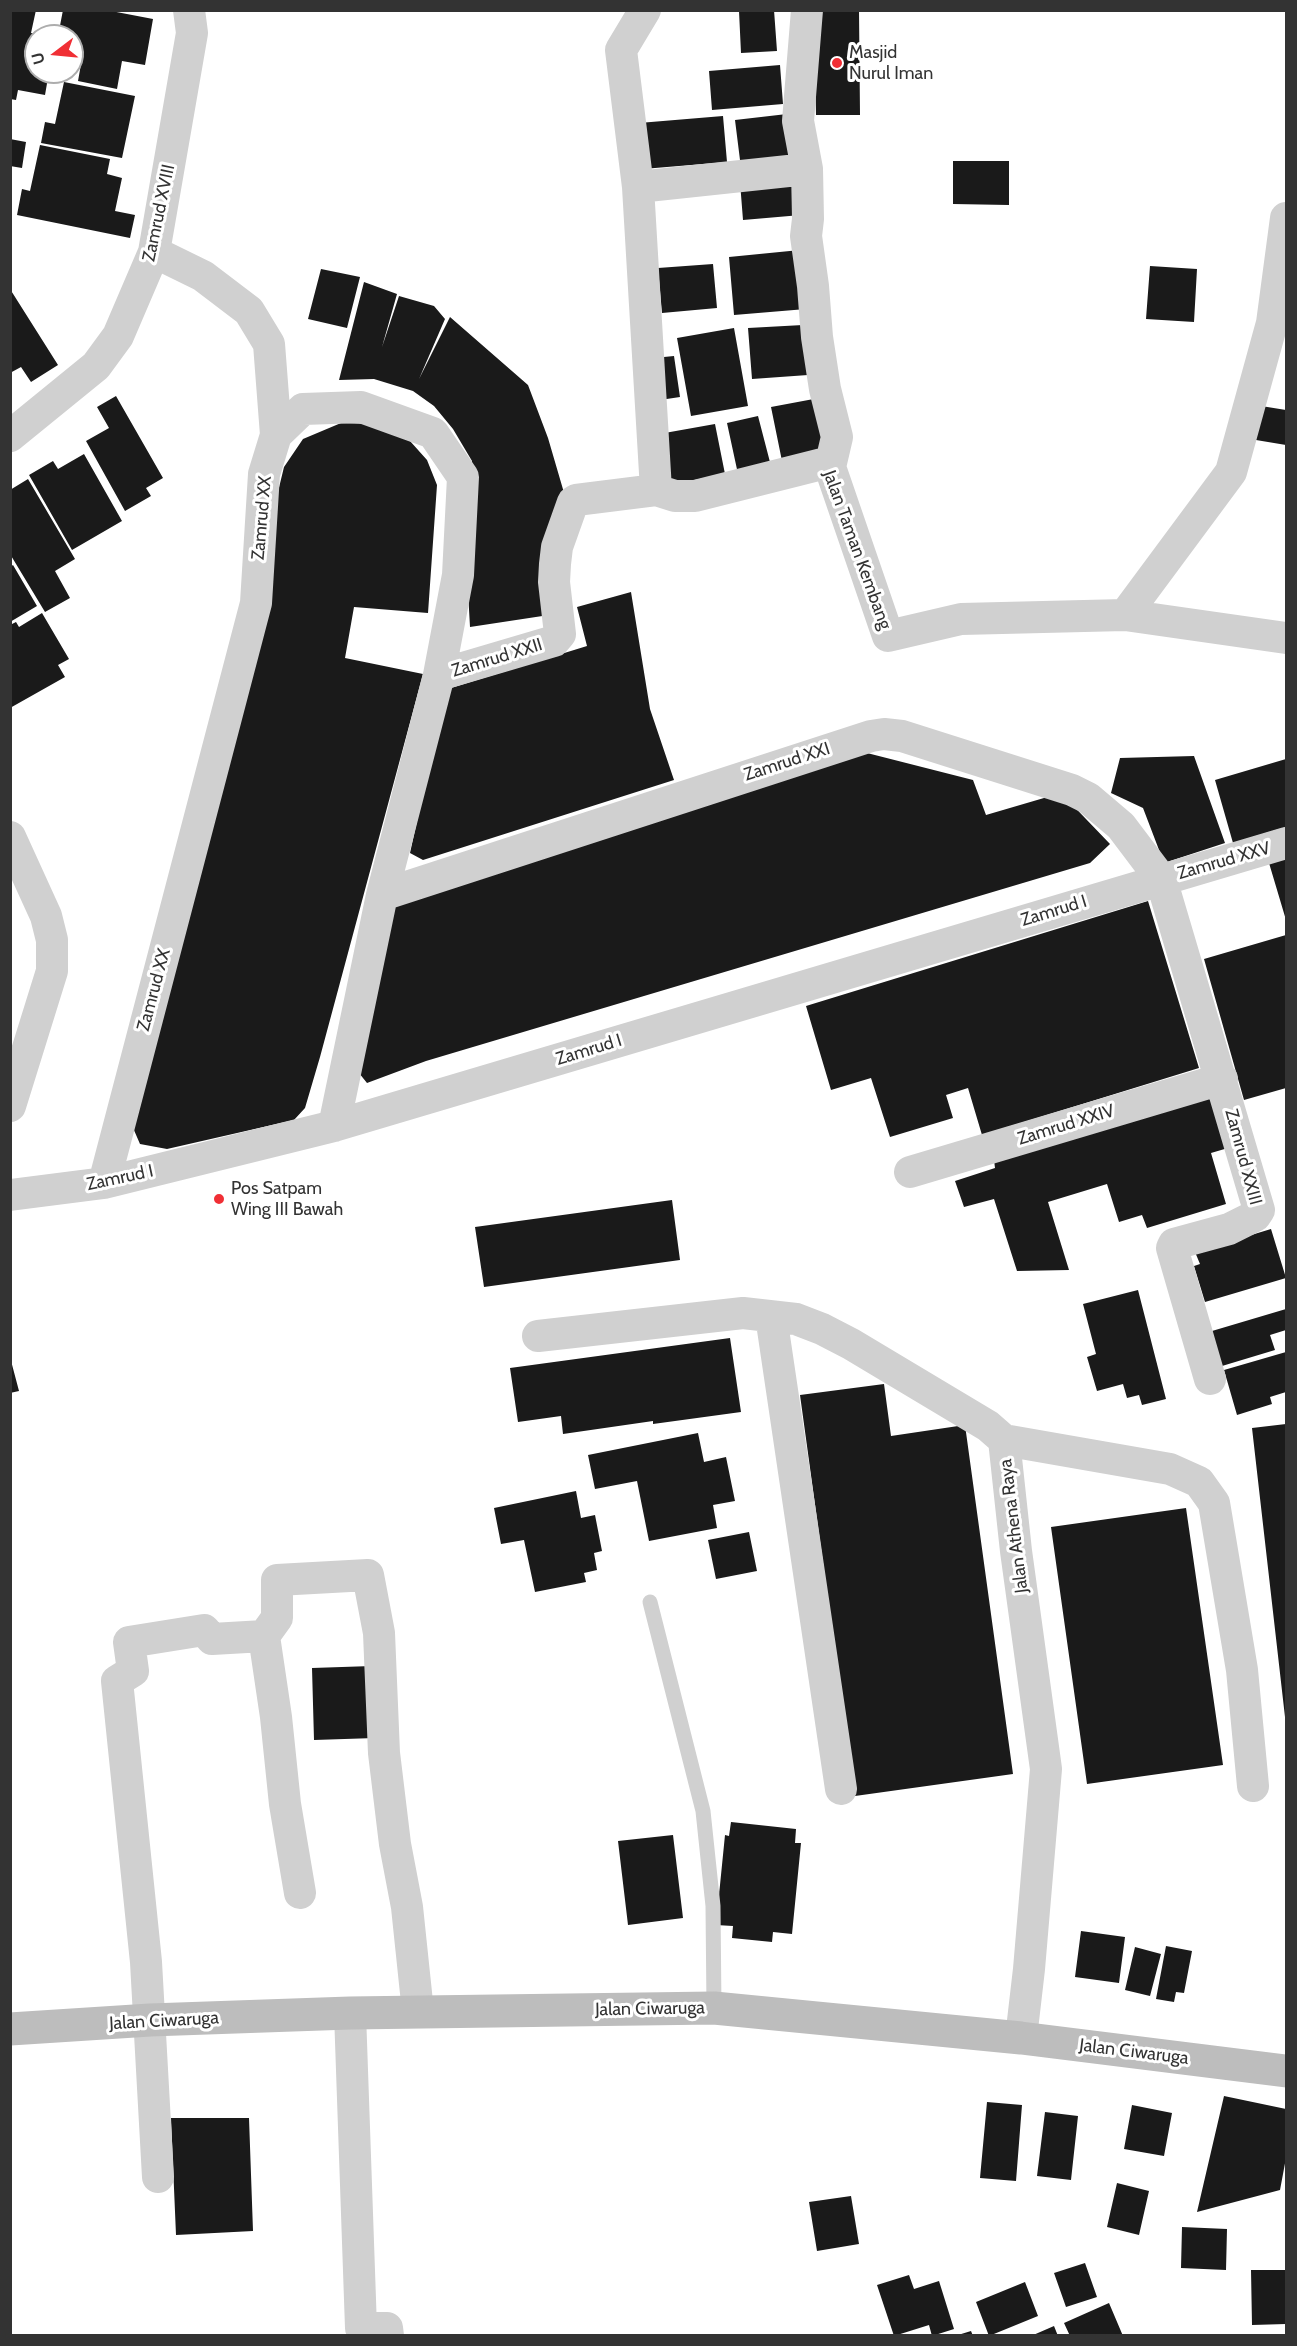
<!DOCTYPE html>
<html>
<head>
<meta charset="utf-8">
<style>
	body { margin:0 }
	#map { position:relative; width:1297px; height:2346px; overflow:hidden; background:#fff; font-family:Cabin,sans-serif }
	canvas { display:block }
	.frame { position:absolute; inset:0; border:12px solid #333; pointer-events:none }
	.north { position:absolute; left:24px; top:24px; width:60px; height:60px; box-sizing:border-box; background:#fff; border:2px solid #adadad; border-radius:50%; rotate:254deg; font-size:16px; font-weight:700; line-height:24px; text-align:center; color:#333 }
	.north::after { content:''; display:block; margin:auto; width:21px; height:27px; background:#f02f35; clip-path:polygon(50% 0,100% 100%,50% 72%,0 100%) }
</style>
</head>
<body>
<div id="map">
<canvas width="1297" height="2346"></canvas>
<div class="frame"></div>
<div class="north">U</div>
</div>
<script>
const g = document.querySelector('canvas').getContext('2d');
g.lineJoin = 'round';
function fillPath(path, color) {
  g.fillStyle = color;
  g.fill(path, 'evenodd');
}
function poly(rows) {
  const path = new Path2D();
  for (const r of rows) {
    path.moveTo(r[0], r[1]);
    for (let i = 2; i < r.length; i += 2) path.lineTo(r[i], r[i + 1]);
  }
  return path;
}
function trace(path, color, width, dash) {
  g.strokeStyle = color;
  g.lineWidth = width;
  g.lineCap = dash ? 'butt' : 'round';
  g.setLineDash(dash || []);
  g.stroke(path);
}
function write(font, color, halo, rows, align = 'center') {
  g.font = font + ' Cabin,sans-serif';
  g.lineWidth = 6;
  g.setLineDash([]);
  g.textBaseline = 'middle';
  g.strokeStyle = halo;
  g.fillStyle = color;
  for (const [text, x, y, turn = 0] of rows) {
    g.save();
    g.translate(x, y);
    g.rotate((+turn || 0) * Math.PI / 180);
    g.textAlign = isNaN(turn) ? turn : align;
    if (halo) g.strokeText(text, 0, 0);
    g.fillText(text, 0, 0);
    g.restore();
  }
}
const building = poly([
	[10,10,36,10,31,33,43,35,36,36,36,72,49,72,45,95,18,90,16,100,10,99],
	[63,10,106,10,153,19,145,65,122,61,117,89,78,81,83,53,72,52,72,36,58,36],
	[774,10,777,51,741,53,739,11],
	[814,10,859,10,860,115,816,115],
	[780,65,783,104,712,110,709,71],
	[64,82,135,96,122,158,41,143,45,122,55,124],
	[787,114,793,161,741,168,735,120],
	[723,116,727,162,643,169,639,123],
	[10,139,26,142,22,168,10,166],
	[40,145,110,159,107,174,122,178,115,211,135,215,130,238,17,215,22,189,30,191],
	[953,161,1009,161,1009,205,953,204],
	[797,176,801,215,743,220,740,182],
	[800,250,806,309,734,315,729,257],
	[713,264,717,308,662,313,658,268],
	[1150,266,1197,269,1194,322,1146,319],
	[321,269,360,277,347,328,308,319],
	[364,282,397,294,382,347,399,296,434,306,445,319,419,379,450,317,528,385,548,438,567,503,549,615,470,627,466,556,472,461,453,429,434,406,413,391,374,379,339,380],
	[10,289,58,365,31,382,21,367,10,373],
	[803,325,808,375,752,379,748,328],
	[734,328,748,406,691,416,677,338],
	[674,356,680,397,660,400,654,358],
	[116,396,163,478,146,488,151,496,125,511,86,441,109,428,97,407],
	[819,398,830,451,782,461,771,407],
	[1255,405,1286,410,1286,445,1250,439],
	[758,416,771,466,738,474,727,423],
	[341,423,369,424,410,441,427,460,437,485,428,613,354,607,345,658,423,674,320,1057,305,1108,294,1120,167,1149,140,1144,127,1114,284,467,303,439],
	[715,424,725,474,669,485,659,434],
	[84,454,122,521,72,550,29,475,53,461,58,469],
	[28,479,75,559,55,571,70,598,45,612,10,554,10,490],
	[13,565,37,606,10,622,10,567],
	[631,592,650,709,674,780,423,860,410,853,427,776,451,688,587,646,577,607],
	[42,613,69,659,58,665,65,677,10,708,10,625,16,622,19,627],
	[867,753,973,780,986,815,1061,793,1110,844,1090,863,426,1061,367,1083,355,1068,395,902],
	[1194,756,1225,843,1164,863,1143,808,1111,793,1120,758],
	[1286,759,1286,827,1233,843,1215,780],
	[1286,858,1286,920,1269,863],
	[1148,901,1199,1068,982,1135,968,1088,946,1095,953,1118,890,1137,871,1078,831,1090,806,1006],
	[1286,935,1286,1088,1244,1100,1204,959],
	[1212,1094,1228,1148,1211,1153,1226,1204,1147,1228,1142,1215,1119,1222,1107,1184,1048,1202,1069,1270,1017,1271,994,1199,964,1207,955,1181,995,1168,994,1160],
	[672,1200,680,1260,484,1287,475,1227],
	[1271,1229,1286,1278,1205,1302,1194,1266,1200,1264,1195,1252],
	[1138,1290,1166,1399,1142,1405,1139,1395,1127,1398,1123,1384,1097,1391,1087,1357,1096,1354,1083,1304],
	[1286,1309,1286,1330,1270,1335,1275,1350,1222,1366,1212,1331],
	[730,1338,741,1412,653,1424,653,1421,563,1434,561,1416,518,1422,510,1368],
	[1286,1352,1286,1392,1270,1397,1272,1404,1237,1415,1224,1370],
	[10,1357,19,1391,10,1393],
	[884,1384,891,1436,965,1425,1013,1774,855,1796,800,1395],
	[1286,1424,1286,1717,1285,1717,1252,1428],
	[698,1433,704,1462,726,1457,735,1501,713,1505,717,1528,649,1541,637,1481,595,1489,588,1455],
	[576,1491,581,1518,595,1515,602,1551,594,1553,597,1570,584,1573,586,1582,535,1592,524,1540,501,1544,494,1508],
	[1186,1508,1223,1765,1087,1784,1051,1527],
	[749,1532,757,1571,716,1579,708,1540],
	[372,1666,375,1738,314,1740,312,1668],
	[731,1822,796,1829,795,1843,801,1843,792,1934,773,1932,772,1942,732,1938,733,1926,716,1925,725,1835,729,1836],
	[673,1835,683,1918,628,1925,618,1841],
	[1081,1931,1125,1937,1119,1983,1075,1977],
	[1166,1946,1192,1951,1184,1993,1176,1992,1174,2002,1156,1999],
	[1135,1947,1161,1954,1150,1996,1125,1990],
	[1224,2096,1286,2109,1286,2158,1280,2190,1197,2212],
	[987,2102,1022,2105,1016,2181,980,2178],
	[1132,2105,1172,2113,1164,2156,1124,2149],
	[1045,2112,1078,2116,1071,2180,1037,2176],
	[171,2118,249,2118,253,2231,176,2235],
	[1117,2183,1149,2191,1139,2235,1107,2227],
	[851,2196,859,2244,817,2251,809,2202],
	[1182,2227,1227,2229,1226,2270,1181,2268],
	[1085,2263,1097,2297,1066,2307,1054,2273],
	[1251,2270,1286,2270,1286,2324,1252,2325],
	[909,2275,914,2289,939,2281,954,2329,932,2336,929,2325,894,2336,877,2285],
	[1025,2282,1038,2316,989,2336,976,2302],
	[1109,2303,1123,2336,1070,2336,1064,2323],
	[1054,2326,1058,2336,1031,2336],
	[971,2331,973,2336,958,2336,958,2335]
]);
const lane = poly([
	[650,1602,703,1811,713,1906,714,2008]
]);
const street = poly([
	[645,10,621,50,638,187,656,490],
	[807,10,798,121,807,169,808,219,806,236,813,286,817,337,825,389,837,437,830,467],
	[638,187,807,169],
	[154,252,203,276,249,311,269,344,276,435],
	[10,436,96,366,118,336,154,252,192,33,189,10],
	[1125,615,1231,472,1272,323,1286,218],
	[439,675,554,641,560,634,554,582,555,564,557,547,573,502,576,500,656,490,675,496,695,496,826,463,830,467,888,636,961,619,1125,615,1286,638],
	[10,837,46,916,52,940,52,971,10,1106],
	[382,895,871,736,884,734,902,736,1072,790,1088,798,1121,826,1161,879,1259,1210,1255,1216,1229,1229,1174,1244,1172,1248,1210,1379],
	[910,1172,1222,1079],
	[104,1183,256,603,264,474,276,435,303,409,361,407,433,433,463,477,458,575,439,675,382,895,334,1126],
	[10,1195,104,1183,334,1126,1286,843],
	[771,1316,841,1789],
	[538,1336,743,1313,796,1319,822,1329,851,1344,988,1426,1004,1440,1016,1551,1046,1769,1029,1969,1021,2038],
	[1004,1440,1170,1469,1199,1482,1214,1503,1242,1670,1253,1786],
	[264,1636,277,1618,277,1580,368,1575,379,1633,384,1753,395,1844,407,1907,418,2012],
	[350,2013,361,2328,387,2328,388,2336],
	[158,2177,146,1962,117,1681,133,1671,129,1642,204,1630,212,1639,264,1636,276,1717,285,1804,300,1893]
]);
const secondary = poly([
	[10,2029,150,2020,350,2013,714,2008,1021,2038,1286,2071]
]);
const markers = [
	[837,63,6,"#f02f35"],
	[219,1199,6,"#f02f35"]
];
const poiNames = [
	["Masjid",849,53],
	["Nurul Iman",849,74],
	["Pos Satpam",231,1189],
	["Wing III Bawah",231,1210]
];
const streetNames = [
	["Zamrud XVIII",159,213,-78],
	["Zamrud XX",262,518,-85],
	["Jalan Taman Kembang",857,550,70],
	["Zamrud XXII",497,658,-17],
	["Zamrud XXI",787,762,-18],
	["Zamrud XXV",1224,861,-16],
	["Zamrud I",1054,911,-17],
	["Zamrud XX",154,990,-75],
	["Zamrud I",589,1050,-17],
	["Zamrud XXIV",1066,1125,-17],
	["Zamrud XXIII",1243,1157,75],
	["Zamrud I",120,1178,-12],
	["Jalan Athena Raya",1014,1526,-97],
	["Jalan Ciwaruga",650,2009,-1],
	["Jalan Ciwaruga",164,2021,-3],
	["Jalan Ciwaruga",1134,2052,7]
];
fillPath(building, '#1a1a1a');
trace(lane, '#d0d0d0', 15);
trace(street, '#d0d0d0', 32);
trace(secondary, '#bdbdbd', 33);
for (const [x, y, r, color] of markers) {
  const dot = new Path2D();
  dot.arc(x, y, r, 0, 2 * Math.PI);
  g.fillStyle = color;
  g.fill(dot);
  trace(dot, '#fff', 2);
}
write('18px', '#333', '#fff', poiNames, 'left');
write('18px', '#333', '#fff', streetNames);
</script>
</body>
</html>
